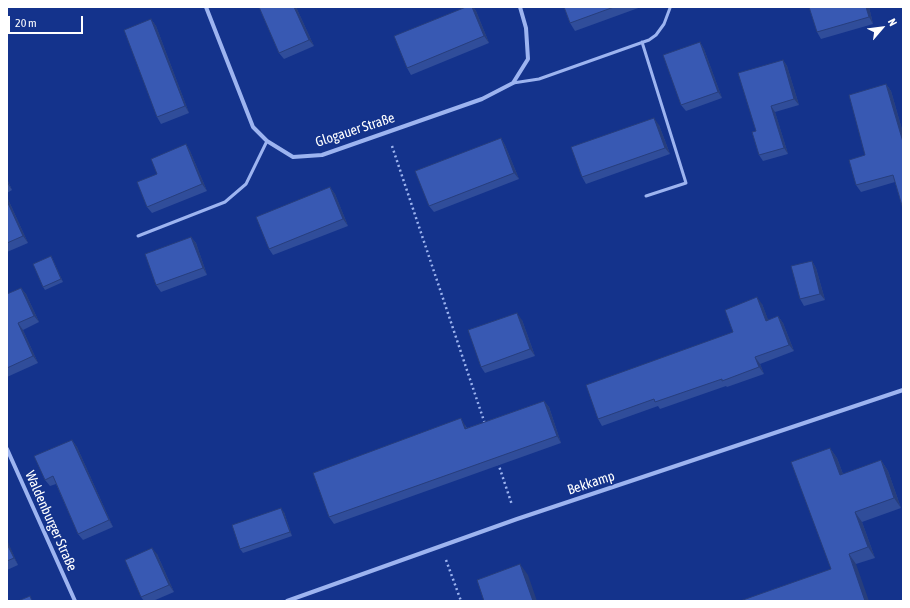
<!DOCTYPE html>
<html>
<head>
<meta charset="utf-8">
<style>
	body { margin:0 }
	#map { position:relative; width:910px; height:608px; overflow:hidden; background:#14338c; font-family:"Asap Condensed",sans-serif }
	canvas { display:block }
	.frame { position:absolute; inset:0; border:8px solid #fff; pointer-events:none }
	.north { position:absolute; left:862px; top:8px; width:40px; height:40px; -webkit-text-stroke:3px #14338c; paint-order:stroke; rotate:62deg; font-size:11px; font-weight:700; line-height:16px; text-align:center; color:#fff }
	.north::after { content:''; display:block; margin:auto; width:14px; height:18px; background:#fff; clip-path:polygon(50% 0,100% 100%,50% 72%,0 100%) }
	.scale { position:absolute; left:8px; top:16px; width:75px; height:18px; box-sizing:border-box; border:2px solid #fff; border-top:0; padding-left:5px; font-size:12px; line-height:14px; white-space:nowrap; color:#fff; -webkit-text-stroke:3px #14338c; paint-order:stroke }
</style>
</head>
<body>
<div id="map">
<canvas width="910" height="608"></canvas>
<div class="frame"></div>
<div class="north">N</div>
<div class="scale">20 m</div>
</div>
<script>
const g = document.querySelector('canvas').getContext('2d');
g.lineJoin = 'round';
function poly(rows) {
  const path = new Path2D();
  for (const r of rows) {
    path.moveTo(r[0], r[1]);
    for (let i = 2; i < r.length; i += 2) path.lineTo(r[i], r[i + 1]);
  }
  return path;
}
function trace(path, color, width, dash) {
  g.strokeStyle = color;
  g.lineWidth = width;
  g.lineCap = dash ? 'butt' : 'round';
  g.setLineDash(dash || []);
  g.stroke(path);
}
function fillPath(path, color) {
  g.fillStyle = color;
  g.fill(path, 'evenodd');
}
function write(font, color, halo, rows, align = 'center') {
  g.font = font + ' "Asap Condensed",sans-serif';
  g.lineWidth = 3;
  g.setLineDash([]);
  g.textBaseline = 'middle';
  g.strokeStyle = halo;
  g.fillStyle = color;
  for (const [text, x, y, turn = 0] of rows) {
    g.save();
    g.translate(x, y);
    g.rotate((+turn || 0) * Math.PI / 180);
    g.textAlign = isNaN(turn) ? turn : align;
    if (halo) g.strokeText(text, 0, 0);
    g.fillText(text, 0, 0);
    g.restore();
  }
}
const path = poly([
	[392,146,485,424],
	[498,463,512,505],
	[446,560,461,601]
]);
const lane = poly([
	[642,42,686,183,646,196],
	[513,83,539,79,649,40,656,35,664,24,670,8],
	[138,236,225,202,246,184,267,141]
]);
const street = poly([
	[206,7,253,127,267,141,293,157,322,155,482,99,513,83,528,59,526,28,520,7],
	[7,449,75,601],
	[287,601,517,519,903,390]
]);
const wall = poly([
	[259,7,296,7,314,46,284,59,279,53],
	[466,7,473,7,476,11,489,43,411,75,407,68],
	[564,7,641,7,575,31,570,23],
	[869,7,873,24,821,39,817,32],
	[151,19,156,26,189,113,161,124,157,117],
	[700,42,704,49,722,98,686,111,681,105],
	[783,60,787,66,799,105,775,112,788,154,763,161,759,155,756,131],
	[886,84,891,91,903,133,903,209,895,182,861,192,856,185],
	[659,125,670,154,586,184,582,177],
	[501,138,505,145,519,179,434,212,429,206],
	[186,144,190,151,207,191,152,213,147,207,157,174],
	[7,179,12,190,7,193],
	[330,187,335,194,348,226,273,255,269,249],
	[7,197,28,243,7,252],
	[191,237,196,243,207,275,161,292,156,285],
	[51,256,53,260,63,282,45,290,43,287],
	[812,261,816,268,825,300,804,306,800,299],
	[21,288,26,294,39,322,23,330,38,363,7,377,7,294],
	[762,304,768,320,778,316,783,323,794,351,760,364,764,374,727,387,726,386,660,409,658,406,602,426,598,419,733,332],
	[522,320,535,356,485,373,481,367],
	[544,401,549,407,561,443,334,524,329,517,465,425,467,428],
	[72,440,77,447,113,527,83,540,78,534,56,484,50,486,45,480],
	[830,448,837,458,843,474,881,460,888,471,901,508,862,522,875,558,856,564,831,569],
	[284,512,292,536,243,553,240,549],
	[7,541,18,565,7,570],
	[157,554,174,592,153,601,144,601,141,597]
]);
const shadedWall = poly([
	[294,7,296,7,314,46,309,40],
	[472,7,473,7,476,11,489,43,484,36],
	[866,7,869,7,873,24,869,17],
	[151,19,156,26,189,113,185,106],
	[700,42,704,49,722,98,718,92],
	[783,60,787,66,799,105,794,99],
	[886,84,891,91,903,133,903,142],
	[771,106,775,112,788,154,784,148],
	[654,118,659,125,670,154,665,148],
	[501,138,505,145,519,179,514,173],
	[186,144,190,151,207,191,202,184],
	[7,179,12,190,7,183],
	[330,187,335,194,348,226,343,219],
	[7,197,28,243,23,236,7,201],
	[191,237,196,243,207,275,203,268],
	[51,256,53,260,63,282,61,279],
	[812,261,816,268,825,300,820,294],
	[21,288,26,294,39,322,34,316],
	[757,297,762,304,771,327,766,321],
	[517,313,522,320,535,356,530,349],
	[778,316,783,323,794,351,789,345],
	[18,323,23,330,38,363,33,356],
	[755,357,760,364,764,374,759,367],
	[544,401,549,407,561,443,557,436],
	[461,418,465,425,469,436,465,429],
	[72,440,77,447,113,527,109,520],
	[830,448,837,458,847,485,840,475],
	[881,460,888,471,901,508,894,498],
	[281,508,284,512,292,536,290,532],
	[855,512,862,522,875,558,868,547],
	[7,541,8,542,18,565,14,558,7,544],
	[152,548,157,554,174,592,169,585],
	[849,554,856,564,869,601,865,601],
	[520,564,528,575,537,601,533,601]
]);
const building = poly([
	[259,7,294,7,309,40,279,53,259,7],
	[466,7,472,7,484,36,407,68,394,36,466,7],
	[564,7,614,7,570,23,564,7],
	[809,7,866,7,869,17,817,32,809,7],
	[151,19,185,106,157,117,124,30,151,19],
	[700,42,718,92,681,105,663,55,700,42],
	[783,60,794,99,771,106,784,148,759,155,752,132,756,131,738,73,783,60],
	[886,84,903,142,903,209,893,175,856,185,849,160,865,155,849,95,886,84],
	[654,118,665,148,582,177,571,147,654,118],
	[501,138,514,173,429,206,415,171,501,138],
	[186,144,202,184,147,207,137,182,157,174,151,159,186,144],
	[330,187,343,219,269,249,256,217,330,187],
	[7,201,23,236,7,243,7,201],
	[191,237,203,268,156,285,145,254,191,237],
	[51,256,61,279,43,287,33,264,51,256],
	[812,261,820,294,800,299,791,266,812,261],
	[21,288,34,316,18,323,33,356,7,368,7,294,21,288],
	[757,297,766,321,778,316,789,345,755,357,759,367,722,381,722,379,655,402,654,399,598,419,586,385,733,332,725,310,757,297],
	[517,313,530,349,481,367,468,330,517,313],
	[544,401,557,436,329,517,313,473,461,418,465,429,544,401],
	[72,440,109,520,78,534,53,476,45,480,34,456,72,440],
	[830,448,840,475,881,460,894,498,855,512,868,547,849,554,865,601,740,601,831,569,791,462,830,448],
	[281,508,290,532,240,549,232,525,281,508],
	[7,544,14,558,7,561,7,544],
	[152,548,169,585,141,597,125,560,152,548],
	[520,564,533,601,484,601,477,580,520,564],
	[30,596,32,601,18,601,30,596]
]);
const streetNames = [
	["Glogauer Straße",355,130,-18],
	["Bekkamp",591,483,-18],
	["Waldenburger Straße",51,521,66]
];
trace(path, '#9db4f0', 2.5, [2, 3]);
trace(lane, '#9db4f0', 3);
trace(street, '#9db4f0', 4);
fillPath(wall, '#304d9a');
fillPath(shadedWall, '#273e7d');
fillPath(building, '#3859b3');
trace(building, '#273e7d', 1);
write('14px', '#fff', '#14338c', streetNames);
</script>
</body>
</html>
